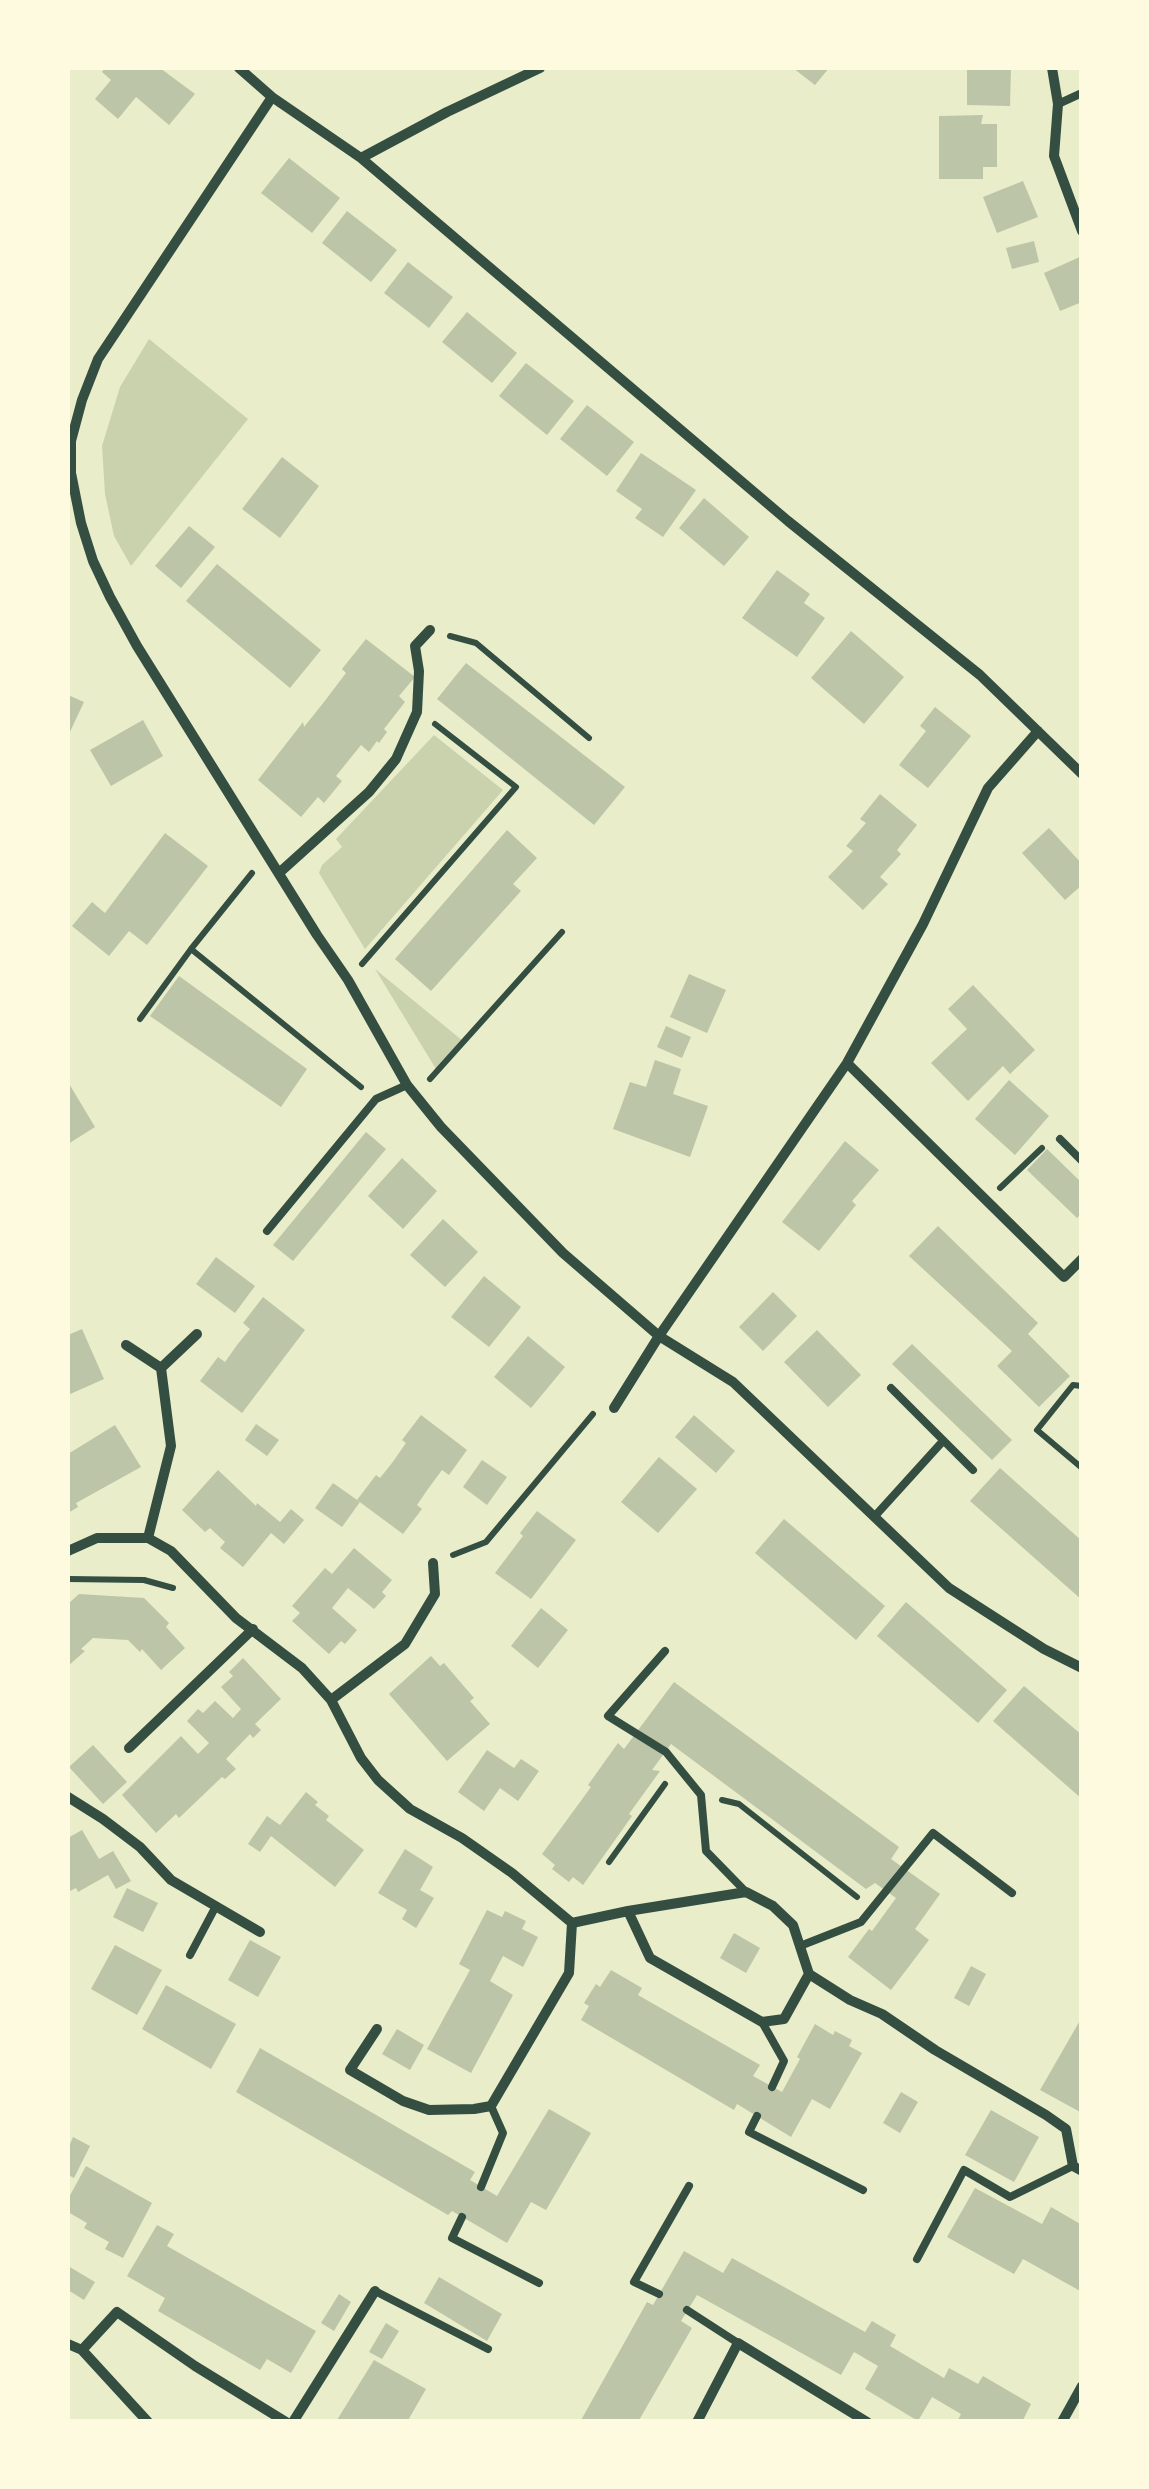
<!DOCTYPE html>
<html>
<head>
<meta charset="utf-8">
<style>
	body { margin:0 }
	#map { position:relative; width:1149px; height:2489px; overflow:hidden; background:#e9edc9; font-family:Commissioner,sans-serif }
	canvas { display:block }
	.frame { position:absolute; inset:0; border:70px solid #fefae0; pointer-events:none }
</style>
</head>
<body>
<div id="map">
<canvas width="1149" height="2489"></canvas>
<div class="frame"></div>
</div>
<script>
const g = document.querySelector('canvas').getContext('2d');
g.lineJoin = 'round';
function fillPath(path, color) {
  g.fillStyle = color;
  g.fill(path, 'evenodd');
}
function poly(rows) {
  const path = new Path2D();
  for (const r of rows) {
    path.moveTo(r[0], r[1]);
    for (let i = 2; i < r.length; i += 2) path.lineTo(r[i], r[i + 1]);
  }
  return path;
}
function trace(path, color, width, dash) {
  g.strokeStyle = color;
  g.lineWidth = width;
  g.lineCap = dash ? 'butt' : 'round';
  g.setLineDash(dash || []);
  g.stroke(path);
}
const green = poly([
	[149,339,248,419,131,566,114,536,105,494,102,446,120,387],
	[434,735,503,790,365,949,319,873,322,865,342,847,336,839],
	[375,969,463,1041,436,1069]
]);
const building = poly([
	[105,68,160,68,195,94,169,125,136,97,118,119,95,99,111,80,102,72],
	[793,68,829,68,815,85],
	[967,68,1011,68,1010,106,967,105],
	[983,115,981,124,997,124,997,167,983,167,983,179,939,179,939,116],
	[289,158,340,198,312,233,261,193],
	[1023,181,1038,217,997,233,983,197],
	[347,211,397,250,371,282,322,243],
	[1034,241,1039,262,1012,269,1006,248],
	[1082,256,1082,302,1060,311,1044,273],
	[408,262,453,297,429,328,384,293],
	[467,312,517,353,492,383,442,342],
	[526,363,574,401,547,435,499,396],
	[587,405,634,442,607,476,560,439],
	[641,453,696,490,663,537,635,518,642,509,616,491],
	[282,457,319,486,280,538,242,509],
	[704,498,749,537,724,566,679,528],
	[189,526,215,547,181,588,155,566],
	[217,564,321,650,290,688,186,601],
	[777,570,810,594,804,603,825,618,797,657,742,618],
	[851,631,904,677,864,724,811,678],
	[366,639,415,677,399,696,405,702,384,729,387,732,379,743,377,741,369,752,361,745,336,776,342,781,324,803,318,797,301,817,258,780,303,722,304,727,324,702,346,673,342,669],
	[466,663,625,787,594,825,437,699],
	[68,695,84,702,68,736],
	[935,707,971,736,928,788,899,765,926,731,920,726],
	[143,720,163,756,111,786,90,750],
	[880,794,917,825,897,850,901,854,880,877,888,884,863,910,828,877,853,851,846,846,866,823,860,819],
	[1049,828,1082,864,1082,885,1065,900,1022,853],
	[507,830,537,858,513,884,521,891,431,991,395,959],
	[165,833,208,866,147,945,129,931,109,956,72,926,92,902,105,913],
	[689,974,726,990,707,1033,670,1017],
	[179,976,307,1069,281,1107,150,1016],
	[973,985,1035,1050,1010,1074,1003,1066,968,1101,931,1063,967,1029,948,1009],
	[666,1026,691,1037,682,1058,657,1047],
	[655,1060,681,1069,673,1094,708,1106,690,1157,613,1129,630,1082,646,1087],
	[1009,1080,1049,1116,1015,1155,975,1119],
	[68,1082,95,1127,68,1144],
	[366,1132,386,1149,293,1261,273,1245],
	[845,1141,879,1170,852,1201,856,1205,819,1251,782,1222],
	[1047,1149,1082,1183,1082,1213,1077,1218,1027,1170],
	[402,1158,437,1191,403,1229,368,1196],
	[443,1219,478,1252,445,1287,410,1255],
	[938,1226,1038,1323,1028,1334,1070,1376,1039,1407,997,1366,1012,1351,909,1256],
	[216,1257,255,1286,235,1313,196,1284],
	[484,1276,521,1307,489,1347,451,1317],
	[773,1292,797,1316,763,1351,739,1327],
	[263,1297,305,1330,242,1413,200,1381,218,1357,225,1362,237,1345,250,1329,243,1323],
	[82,1329,104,1379,68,1395,68,1335],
	[817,1330,861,1375,828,1407,784,1362],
	[528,1336,565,1367,531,1408,494,1377],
	[912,1344,1012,1440,992,1460,892,1364],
	[421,1415,467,1450,449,1475,442,1470,428,1489,417,1505,422,1509,403,1534,357,1500,376,1475,380,1478,392,1463,406,1443,402,1440],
	[694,1415,735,1451,716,1473,675,1437],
	[256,1424,279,1440,267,1456,245,1440],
	[115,1425,141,1467,76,1503,78,1507,68,1513,68,1454],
	[659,1457,697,1489,658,1533,621,1502],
	[482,1460,507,1477,487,1505,463,1487],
	[1000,1468,1082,1541,1082,1600,970,1501],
	[218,1470,256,1506,257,1503,280,1522,291,1509,304,1520,284,1544,271,1533,243,1567,220,1548,225,1542,210,1528,205,1532,182,1510],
	[333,1483,360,1502,342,1527,315,1508],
	[537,1511,576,1540,531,1599,495,1573,523,1536,520,1533],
	[784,1519,885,1606,856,1640,755,1553],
	[354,1548,392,1580,382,1592,386,1596,374,1609,348,1588,332,1608,357,1630,345,1644,341,1641,329,1654,292,1621,300,1613,292,1606,325,1568,332,1574],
	[79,1594,144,1598,169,1623,166,1627,185,1648,161,1670,142,1649,140,1652,128,1640,93,1638,81,1649,85,1651,68,1666,68,1604],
	[906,1602,1007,1690,978,1723,877,1636],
	[541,1608,568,1630,538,1668,511,1646],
	[431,1656,440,1666,444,1663,474,1698,470,1701,490,1724,447,1761,389,1694],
	[243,1658,281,1699,255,1724,261,1730,253,1738,250,1734,226,1759,236,1769,225,1779,222,1777,179,1818,176,1814,156,1833,122,1795,181,1736,198,1754,209,1743,187,1721,198,1709,203,1713,215,1701,233,1718,241,1709,221,1687,233,1676,229,1672],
	[674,1682,899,1847,891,1859,940,1894,915,1929,929,1940,891,1990,848,1957,869,1929,872,1931,896,1898,875,1883,866,1889,671,1744,652,1770,660,1771,629,1814,632,1816,583,1885,573,1877,569,1882,552,1869,555,1865,542,1854,591,1787,588,1785,618,1743,624,1749],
	[1024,1686,1082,1735,1082,1799,993,1721],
	[93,1745,127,1782,103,1804,69,1767],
	[487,1750,514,1768,521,1759,539,1771,518,1801,500,1788,484,1811,458,1792],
	[306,1792,318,1802,315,1805,329,1816,326,1820,364,1850,335,1887,271,1836,260,1852,248,1844,267,1816,280,1825],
	[82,1830,99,1859,113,1851,131,1881,116,1889,108,1875,78,1892,76,1888,68,1892,68,1838],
	[405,1849,433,1867,420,1890,434,1898,416,1928,402,1919,407,1910,378,1893],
	[127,1888,158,1903,143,1932,113,1917],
	[487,1910,502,1917,505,1911,526,1921,522,1929,538,1937,523,1967,503,1956,490,1981,513,1995,471,2073,427,2049,470,1970,459,1964],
	[734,1933,760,1948,746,1973,720,1958],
	[250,1940,281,1957,258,1997,228,1980],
	[115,1945,162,1970,137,2015,91,1989],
	[971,1966,986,1974,969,2006,954,1998],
	[611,1970,642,1988,638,1995,760,2065,753,2076,782,2092,800,2059,797,2057,815,2024,833,2035,835,2031,852,2040,849,2046,862,2053,830,2109,812,2099,791,2137,737,2104,734,2110,581,2020,589,2006,584,2003,596,1984,600,1987],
	[166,1985,236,2024,211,2069,142,2029],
	[1082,2017,1082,2113,1040,2090],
	[397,2029,424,2045,410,2070,382,2054],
	[260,2048,475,2172,470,2180,497,2196,549,2109,591,2133,546,2210,531,2202,507,2243,452,2211,448,2215,236,2092],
	[901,2092,918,2102,900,2133,883,2123],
	[991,2110,1039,2137,1014,2182,965,2155],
	[73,2137,90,2146,74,2178,68,2175,68,2142,70,2144],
	[86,2166,152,2203,123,2258,105,2249,109,2242,84,2228,87,2223,68,2212,68,2199],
	[975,2188,1042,2224,1051,2207,1082,2225,1082,2292,1023,2259,1014,2274,947,2237],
	[157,2225,174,2234,167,2246,316,2331,291,2373,267,2359,260,2370,158,2311,165,2298,127,2276],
	[684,2251,723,2273,732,2258,865,2332,872,2321,896,2335,890,2346,944,2378,949,2368,978,2384,983,2376,1031,2404,1022,2422,957,2422,961,2414,932,2397,918,2421,865,2389,878,2366,854,2352,841,2375,697,2295,681,2321,692,2328,638,2422,580,2422,647,2302,653,2305],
	[68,2266,95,2282,84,2300,68,2290],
	[439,2277,502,2314,487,2341,424,2303],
	[339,2294,351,2302,334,2331,321,2323],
	[386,2323,399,2331,382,2359,369,2352],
	[374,2360,426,2389,407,2422,340,2422,337,2420]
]);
const path = poly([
	[450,636,476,643,589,738],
	[191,949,361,1087],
	[362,964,516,787,435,724],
	[140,1019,191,949,252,873],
	[430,1079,562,932],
	[1000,1188,1042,1148],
	[1082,1386,1073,1385,1037,1430,1082,1468],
	[453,1555,486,1542,593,1414],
	[68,1579,144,1580,173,1588],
	[722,1800,739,1804,857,1897],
	[609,1862,665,1784]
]);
const service = poly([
	[1058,104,1082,93],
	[1060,1139,1082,1161],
	[267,1231,376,1099,407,1085],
	[891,1388,973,1470],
	[875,1516,943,1441],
	[665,1651,608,1716,666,1752,701,1795,706,1851,746,1892],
	[800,1946,861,1922,933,1833,1012,1893],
	[190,1955,216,1906],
	[762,2022,784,2061,772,2087],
	[757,2116,749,2132,863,2190],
	[481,2187,503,2133,491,2106],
	[462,2217,452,2238,539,2283],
	[917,2259,964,2170,1010,2197,1073,2166],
	[375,2291,488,2349],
	[659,2294,634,2282,689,2186],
	[687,2310,738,2343]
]);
const minor = poly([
	[239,68,272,97,361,158,788,521,980,675,1082,774],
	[1052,68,1058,104,1054,156,1082,231],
	[272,97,98,359,82,400,71,441,71,473,81,523,93,561,110,597,137,646,317,935,348,980,407,1085,441,1127,563,1253,659,1336,733,1382,949,1588,1044,1649,1082,1668],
	[361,158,447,112,540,68],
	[279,873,369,792,396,759,417,712,419,671,415,646,430,630],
	[847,1063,1064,1277,1082,1259],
	[126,1345,161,1368,171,1446,148,1538],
	[161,1368,197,1334],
	[614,1408,659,1336,847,1063,923,924,988,788,1038,731],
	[68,1551,97,1538,148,1538,171,1551,236,1618,302,1668,331,1700,361,1758,378,1780,410,1809,462,1838,512,1873,572,1923,628,1911],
	[331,1700,405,1644,435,1594,433,1563],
	[129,1748,253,1629],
	[68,1797,103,1819,140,1847,171,1880,260,1932],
	[809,1974,784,2019,762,2022,650,1958,628,1911,746,1892,773,1906,793,1925,809,1974,850,2000,882,2014,935,2050,1046,2115,1066,2129,1073,2166,1082,2171],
	[377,2029,350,2070,403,2101,429,2110,474,2109,491,2106,569,1973,572,1923],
	[68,2344,82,2350,148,2422],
	[82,2350,117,2312,195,2366,286,2422],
	[293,2422,375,2291],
	[697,2422,738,2343,867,2422],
	[1062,2422,1082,2386]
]);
fillPath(green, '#cad2ad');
fillPath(building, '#bcc5a7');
trace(path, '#344e41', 6);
trace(service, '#344e41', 8);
trace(minor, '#344e41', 10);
</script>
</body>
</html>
